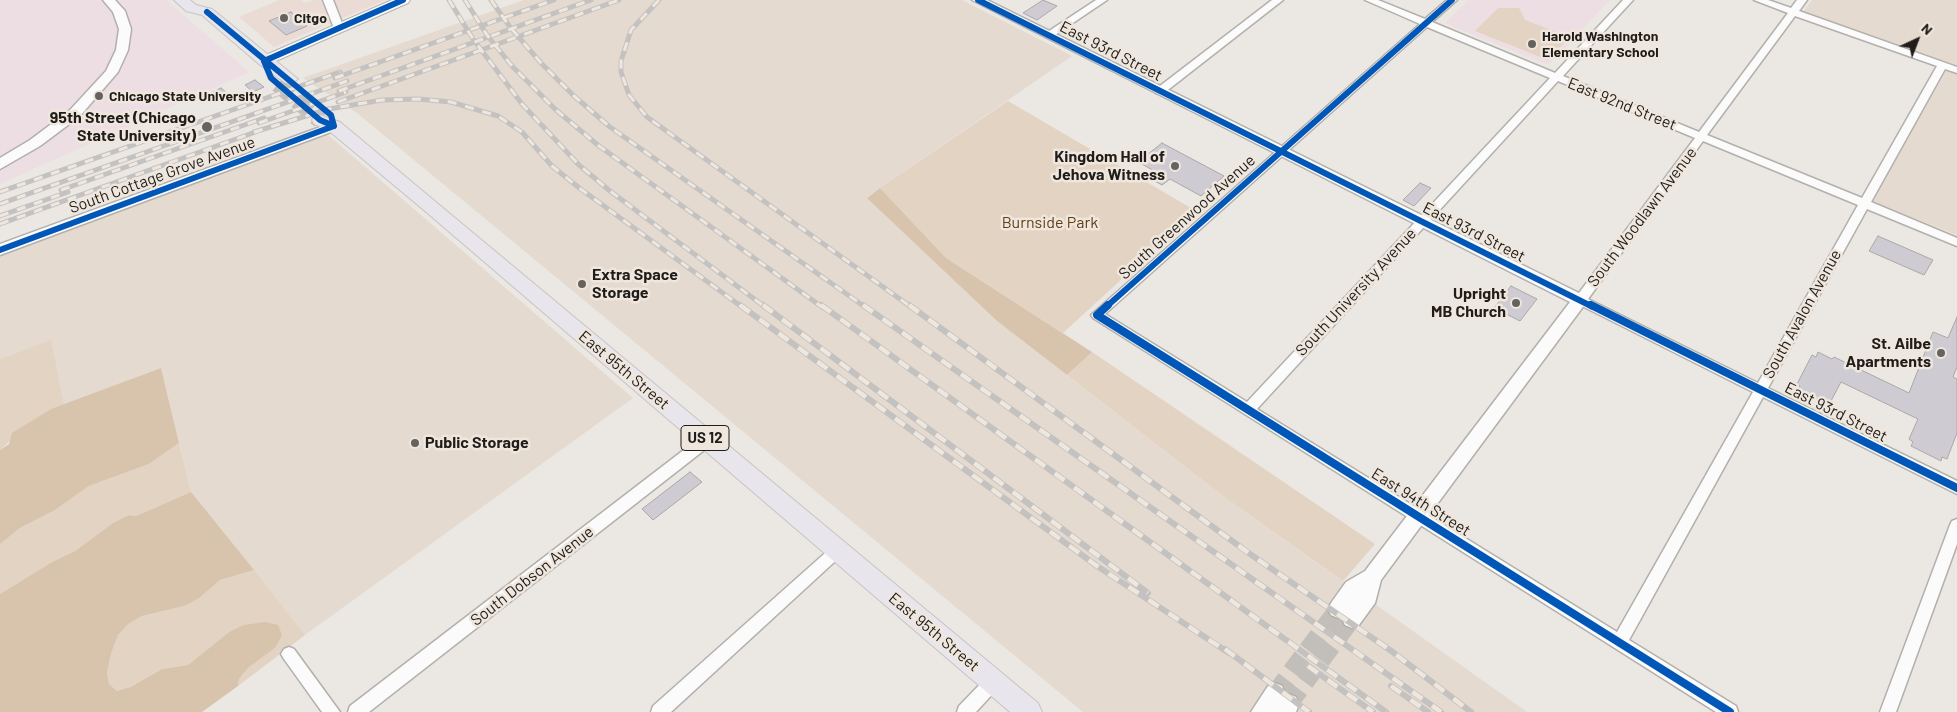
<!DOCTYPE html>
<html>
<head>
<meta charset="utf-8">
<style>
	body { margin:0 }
	#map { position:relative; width:1957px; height:712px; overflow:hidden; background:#ebe7e2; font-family:Barlow,sans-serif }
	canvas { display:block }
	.north { position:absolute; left:1892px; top:15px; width:50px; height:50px; -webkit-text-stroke:4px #efe7de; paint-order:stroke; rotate:43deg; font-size:14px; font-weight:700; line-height:20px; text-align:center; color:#1f1c19 }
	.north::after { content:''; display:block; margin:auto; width:18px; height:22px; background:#1f1c19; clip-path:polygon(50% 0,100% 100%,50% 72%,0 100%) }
</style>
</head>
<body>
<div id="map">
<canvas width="1957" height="712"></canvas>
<div class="north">N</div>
</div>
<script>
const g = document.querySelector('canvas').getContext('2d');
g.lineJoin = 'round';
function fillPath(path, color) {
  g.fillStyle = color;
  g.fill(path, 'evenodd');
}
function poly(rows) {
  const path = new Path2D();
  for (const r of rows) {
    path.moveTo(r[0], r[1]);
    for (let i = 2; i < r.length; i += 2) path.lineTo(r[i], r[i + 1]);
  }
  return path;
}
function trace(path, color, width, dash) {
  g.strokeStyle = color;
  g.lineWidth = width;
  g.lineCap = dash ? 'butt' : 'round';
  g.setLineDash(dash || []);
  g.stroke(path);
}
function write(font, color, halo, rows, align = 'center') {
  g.font = font + ' Barlow,sans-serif';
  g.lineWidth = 5;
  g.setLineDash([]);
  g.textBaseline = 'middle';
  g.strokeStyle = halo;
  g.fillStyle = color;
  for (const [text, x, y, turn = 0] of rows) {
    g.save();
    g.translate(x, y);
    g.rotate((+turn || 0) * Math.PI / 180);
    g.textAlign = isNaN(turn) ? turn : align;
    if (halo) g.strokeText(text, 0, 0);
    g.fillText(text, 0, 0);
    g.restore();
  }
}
const commercial = poly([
	[279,0,301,0,305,3,313,0,385,0,274,47,239,17]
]);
const built = poly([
	[524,0,962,0,1072,56,867,197,997,321,1227,499,1527,712,1083,712,357,113,303,78],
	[1812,0,1957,0,1957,235,1872,201,1950,64,1803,12],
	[327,134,633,398,305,635,191,492,161,368,64,405,50,341,0,359,0,256]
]);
const education = poly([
	[0,0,166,0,249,72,0,184],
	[1469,0,1610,0,1548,65,1445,23]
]);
const green = poly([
	[1498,8,1519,8,1525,20,1569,37,1548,60,1475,31],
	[1008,101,1196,211,1063,333,946,258,880,188],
	[51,340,64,405,51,409,28,424,0,450,0,359],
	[1092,352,1375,544,1343,581,1227,499,1067,375],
	[179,443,191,492,136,516,129,515,113,523,75,551,52,562,0,594,0,544,20,528,55,510,89,486,149,464],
	[254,570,305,635,238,686,239,679,248,668,275,648,229,632,188,665,162,669,129,687,117,691,109,684,107,672,111,654,118,635,127,624,142,616,184,606,198,599,220,580]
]);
const forest = poly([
	[880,188,946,258,1092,352,1067,375,997,321,867,198],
	[161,368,179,443,149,464,89,486,55,510,20,528,0,544,0,450,9,444,12,433,51,409],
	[191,492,254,570,220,580,198,599,184,606,142,616,128,624,118,635,111,654,107,672,109,684,117,691,130,687,162,669,188,665,229,632,244,625,265,622,278,625,282,635,275,648,248,668,239,679,238,686,202,712,0,712,0,594,52,562,75,551,113,523,129,515,136,516]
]);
const building = poly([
	[1043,0,1057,6,1037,20,1023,13,1043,0],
	[291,12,307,26,286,35,269,21,291,12],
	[255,80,264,87,253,92,245,85,255,80],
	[221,88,233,98,222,103,210,93,221,88],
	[1162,143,1177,151,1224,176,1201,196,1170,179,1162,185,1151,179,1158,173,1138,162,1162,143],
	[1420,183,1431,188,1414,206,1403,200,1420,183],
	[1878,236,1933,260,1924,275,1869,251,1878,236],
	[1511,286,1537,299,1520,321,1494,308,1511,286],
	[1957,317,1957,367,1953,377,1957,379,1957,433,1947,459,1942,457,1941,461,1911,446,1913,442,1909,439,1918,419,1841,382,1831,401,1827,399,1825,403,1798,390,1800,386,1797,384,1812,355,1816,357,1818,352,1832,359,1834,357,1909,393,1933,332,1948,338,1957,317],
	[690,472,702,482,653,520,642,509,690,472]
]);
const tertiaryTunnel = poly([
	[1275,693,1338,609],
	[1289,704,1352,619]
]);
const primaryTunnel = poly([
	[278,84,320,120]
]);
const minor = poly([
	[323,0,333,0,344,28,342,30,339,31,334,28,323,0],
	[1096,0,1107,0,1052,37,1046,37,1046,33,1096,0],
	[1272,0,1283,0,1164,93,1156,93,1156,89,1272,0],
	[1365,0,1378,0,1425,19,1447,0,1457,0,1432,22,1555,73,1623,0,1633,0,1563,76,1699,132,1788,13,1754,0,1768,0,1791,8,1797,0,1807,0,1799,11,1957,67,1957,73,1945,69,1871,202,1957,238,1957,246,1867,209,1768,388,1957,481,1957,494,1763,397,1629,640,1736,706,1738,712,1716,712,1093,318,1091,315,1420,24,1365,0],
	[1795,16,1937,66,1862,198,1707,135,1795,16],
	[1427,27,1550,78,1247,402,1105,314,1427,27],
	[1558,81,1695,138,1576,297,1574,300,1576,303,1753,392,1617,632,1257,409,1558,81],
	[1703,141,1858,205,1758,383,1588,299,1703,141],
	[707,435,712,436,714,440,712,444,369,712,348,712,350,706,702,436,707,435],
	[1957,519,1957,544,1896,712,1880,712,1950,525,1952,521,1957,519],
	[838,544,843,546,845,550,843,554,671,712,651,712,653,706,833,546,838,544],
	[289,647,294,649,340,712,322,712,284,659,281,654,284,649,289,647],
	[993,674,999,677,1001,682,999,687,976,712,957,712,959,706,987,677,993,674]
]);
const tertiary = poly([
	[103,0,115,0,125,11,131,29,128,50,118,72,80,116,40,146,0,169,0,158,30,140,70,110,106,71,116,50,119,29,113,12,103,0],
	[972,0,987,0,1585,296,1588,300,1585,304,1381,580,1375,603,1359,625,1352,628,1345,625,1342,619,1344,616,1338,618,1331,615,1328,609,1331,603,1346,582,1365,571,1570,302,972,0],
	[334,122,341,126,339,129,0,255,0,244,334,122],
	[1275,683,1282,686,1285,693,1284,696,1289,694,1296,697,1299,704,1296,712,1251,712,1268,686,1275,683]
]);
const secondary = poly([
	[392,0,410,0,408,3,269,64,264,65,257,61,259,58,392,0]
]);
const primary = poly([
	[174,0,190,0,196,5,212,9,298,79,290,84,284,82,259,64,202,15,186,11,174,0],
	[320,115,340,122,437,203,1038,703,1042,712,1010,712,425,211,328,130,314,124,312,120,314,116,320,115]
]);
const railFar1 = poly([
	[449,0,473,39,522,104,579,165,610,191,765,307],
	[465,0,487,35,512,66,556,110,599,146,822,307],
	[491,0,510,27,541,63,574,96,610,127,865,307],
	[659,0,631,30,621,61,621,72,629,95,647,117,911,307],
	[335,78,554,0],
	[339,91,591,0],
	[338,102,619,0],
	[259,123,346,92],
	[254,132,329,109,382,100,418,99,451,102,498,116,522,132,552,166,578,187,742,307],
	[61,190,264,118],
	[0,192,340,72],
	[0,204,347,81],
	[0,216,68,192],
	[0,224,261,130]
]);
const rail = poly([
	[740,305,1097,566,1229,653],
	[763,305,1148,593],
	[821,305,1386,712],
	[863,305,1441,712],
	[909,305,1250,554,1390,650,1471,712],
	[1225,649,1309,712],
	[1308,666,1373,712],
	[1391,686,1428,712]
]);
const cyclewayFar1 = poly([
	[978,0,1593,307],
	[207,12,331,115,334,126],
	[264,61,403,0],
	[264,61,271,78,320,120,334,126],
	[0,250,334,126],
	[1106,307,1452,0]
]);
const cycleway = poly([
	[1108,305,1097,315,1730,712],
	[1591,305,1957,488]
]);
const markers = [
	[284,18,5,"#66635f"],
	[1532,44,5,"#66635f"],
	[99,96,5,"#66635f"],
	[207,127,6,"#66635f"],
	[1175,166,5,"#66635f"],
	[582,284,5,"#66635f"],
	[1516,303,5,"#66635f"],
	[1941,353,5,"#66635f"],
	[415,443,5,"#66635f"]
];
const farPoinames = [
	["Citgo",294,18],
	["Harold Washington",1542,36],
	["Elementary School",1542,52],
	["Chicago State University",109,96]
];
const shields = [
	[705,438,48]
];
const shieldNames = [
	["US 12",705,438]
];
const streetNames = [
	["East 93rd Street",1111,51,27],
	["East 92nd Street",1622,104,22],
	["South Cottage Grove Avenue",162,175,-20],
	["South Greenwood Avenue",1187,217,-42],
	["South Woodlawn Avenue",1642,217,-53],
	["East 93rd Street",1474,232,27],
	["South University Avenue",1356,292,-47],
	["South Avalon Avenue",1802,314,-61],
	["East 95th Street",624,370,40],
	["East 93rd Street",1836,412,27],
	["East 94th Street",1421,502,32],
	["South Dobson Avenue",532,576,-38],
	["East 95th Street",934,632,40]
];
const poiNames = [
	["95th Street (Chicago",196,118],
	["State University)",196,136],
	["Kingdom Hall of",1165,157],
	["Jehova Witness",1165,175],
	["Extra Space",592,275,"left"],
	["Storage",592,293,"left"],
	["Upright",1506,294],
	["MB Church",1506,312],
	["St. Ailbe",1931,344],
	["Apartments",1931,362],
	["Public Storage",425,443,"left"]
];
const parkNames = [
	["Burnside Park",1050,223]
];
fillPath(commercial, '#ebdbd5');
fillPath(built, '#e4dad0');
fillPath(education, '#eddee3');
fillPath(green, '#e3d3c2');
fillPath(forest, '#d8c3ad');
fillPath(building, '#cecbd2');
trace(building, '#aaa8a7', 1);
trace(tertiaryTunnel, '#c2beba', 18, [18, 9]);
trace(primaryTunnel, '#c2beba', 17, [17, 8]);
trace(minor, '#b3b0ac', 3);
trace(tertiary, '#b3b0ac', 3);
trace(secondary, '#b3b0ac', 2);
trace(primary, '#c7c4c2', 2);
fillPath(minor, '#fcfbfb');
fillPath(tertiary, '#fcfbfb');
fillPath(secondary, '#fcfbfb');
fillPath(primary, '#e8e5ed');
trace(railFar1, '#c4c2c1', 5);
trace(rail, '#c4c2c1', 6);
trace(railFar1, '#efe7de', 3, [9]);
trace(rail, '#efe7de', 4.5, [12]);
trace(cyclewayFar1, '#0057b8', 6);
trace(cycleway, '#0057b8', 8);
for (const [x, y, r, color] of markers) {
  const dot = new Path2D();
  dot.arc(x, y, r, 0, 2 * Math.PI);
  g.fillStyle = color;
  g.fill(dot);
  trace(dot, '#efe7de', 2);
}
write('bold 14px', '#1f1c19', '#efe7de', farPoinames, 'left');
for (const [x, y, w] of shields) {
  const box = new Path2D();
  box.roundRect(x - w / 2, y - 12.5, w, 25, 4);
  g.fillStyle = '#efe7de';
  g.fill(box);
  trace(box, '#1f1c19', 1);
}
write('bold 15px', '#1f1c19', null, shieldNames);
write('16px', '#1f1c19', '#efe7de', streetNames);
write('bold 16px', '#1f1c19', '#efe7de', poiNames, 'right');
write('16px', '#613e12', '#efe7de', parkNames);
</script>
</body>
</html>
